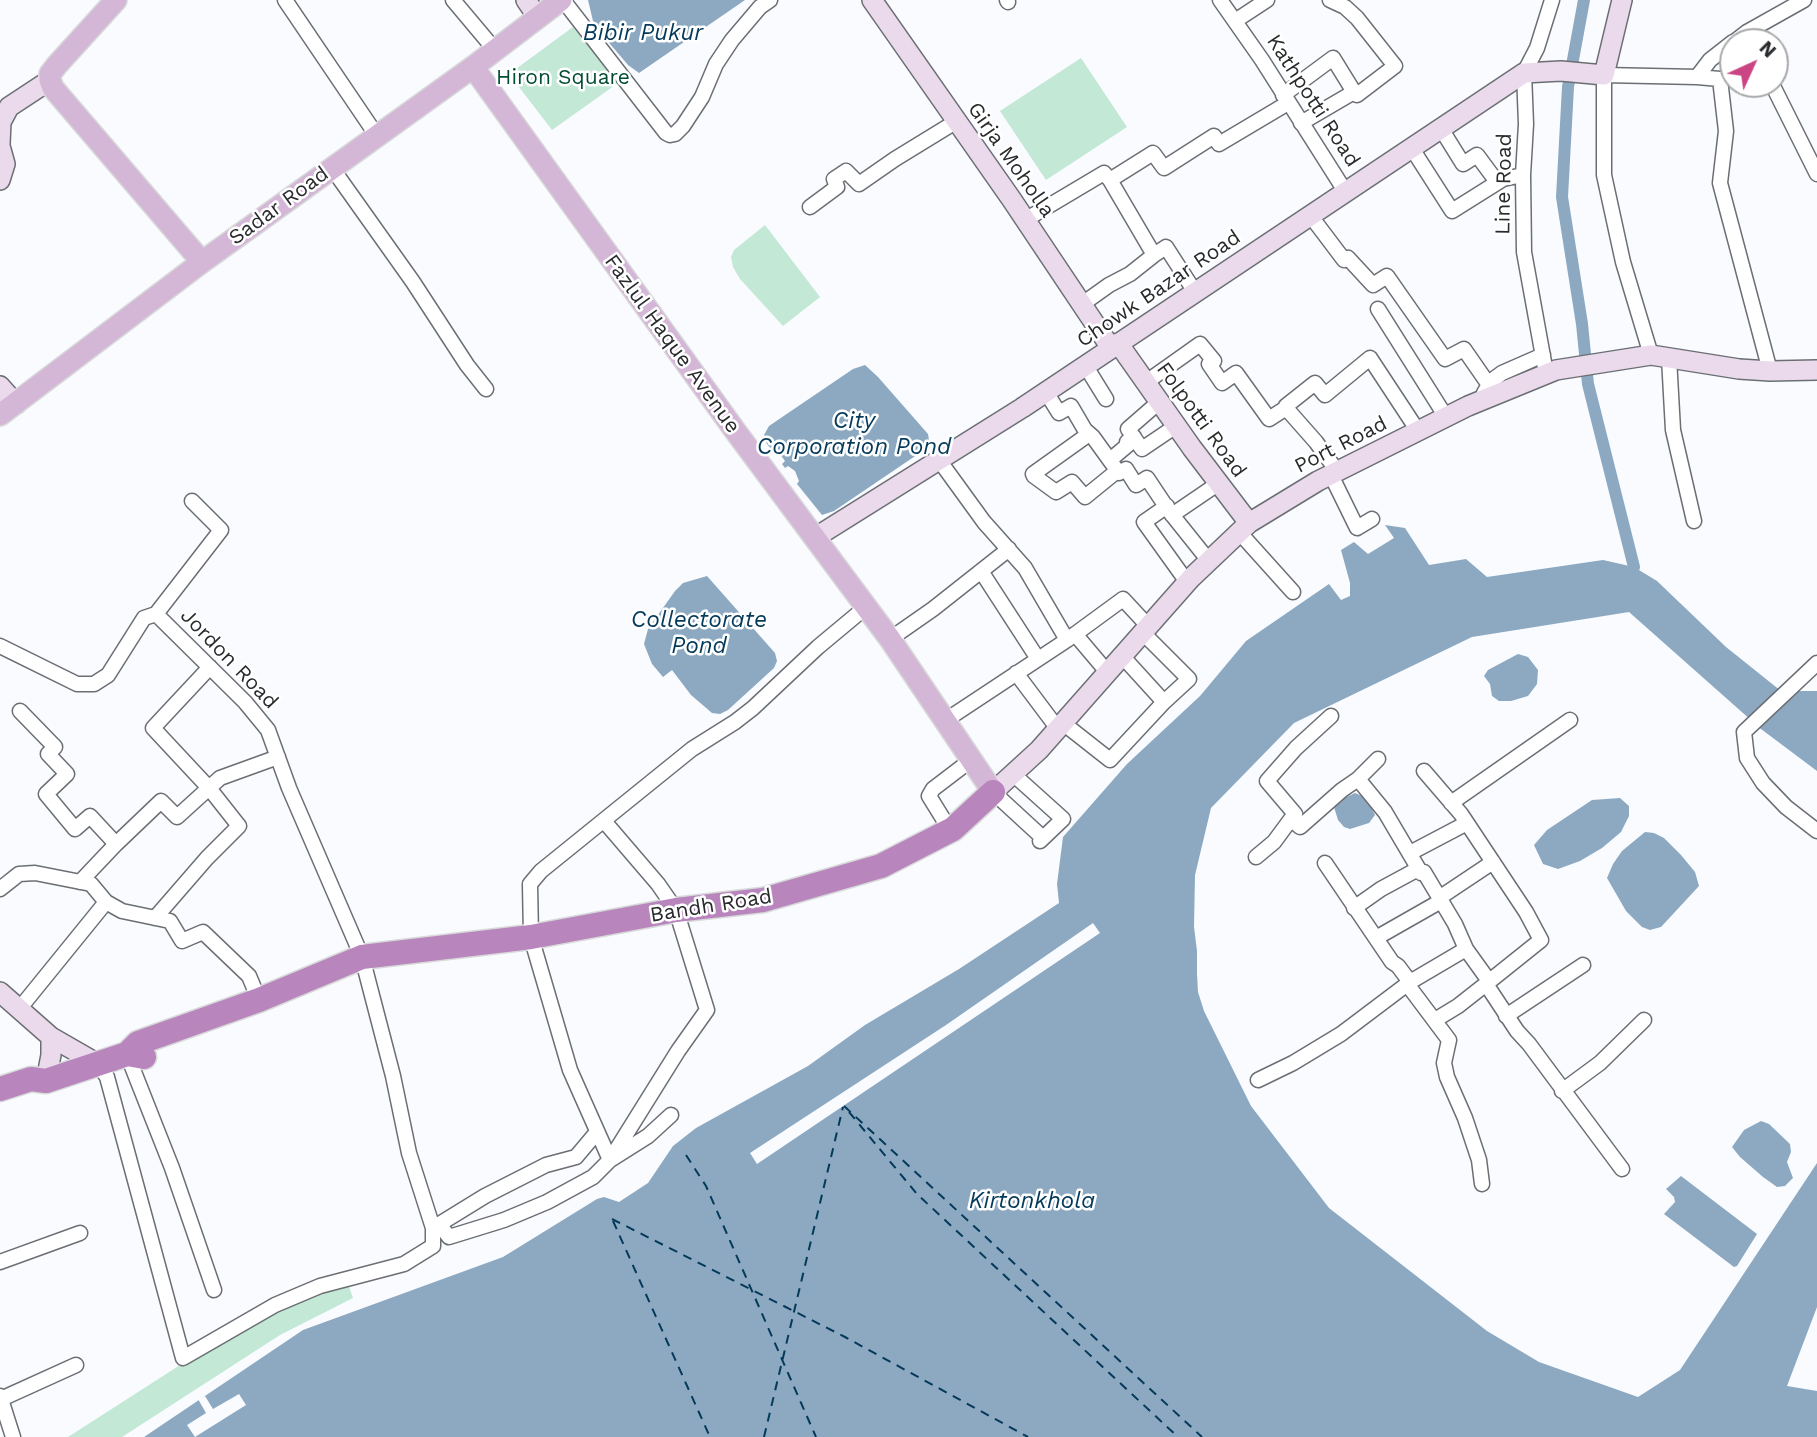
<!DOCTYPE html>
<html>
<head>
<meta charset="utf-8">
<style>
	body { margin:0 }
	#map { position:relative; width:1817px; height:1437px; overflow:hidden; background:#f9fbff; font-family:"Work Sans",sans-serif }
	canvas { display:block }
	.north { position:absolute; left:1719px; top:28px; width:70px; height:70px; box-sizing:border-box; background:#fff; border:2px solid #a9aaab; border-radius:50%; rotate:45deg; font-size:19px; font-weight:700; line-height:28px; text-align:center; color:#282a2c }
	.north::after { content:''; display:block; margin:auto; width:24px; height:32px; background:#cb4483; clip-path:polygon(50% 0,100% 100%,50% 72%,0 100%) }
</style>
</head>
<body>
<div id="map">
<canvas width="1817" height="1437"></canvas>
<div class="north">N</div>
</div>
<script>
const g = document.querySelector('canvas').getContext('2d');
g.lineJoin = 'round';
function fillPath(path, color) {
  g.fillStyle = color;
  g.fill(path, 'evenodd');
}
function poly(rows) {
  const path = new Path2D();
  for (const r of rows) {
    path.moveTo(r[0], r[1]);
    for (let i = 2; i < r.length; i += 2) path.lineTo(r[i], r[i + 1]);
  }
  return path;
}
function trace(path, color, width, dash) {
  g.strokeStyle = color;
  g.lineWidth = width;
  g.lineCap = dash ? 'butt' : 'round';
  g.setLineDash(dash || []);
  g.stroke(path);
}
function write(font, color, halo, rows, align = 'center') {
  g.font = font + ' "Work Sans",sans-serif';
  g.lineWidth = 5;
  g.setLineDash([]);
  g.textBaseline = 'middle';
  g.strokeStyle = halo;
  g.fillStyle = color;
  for (const [text, x, y, turn = 0] of rows) {
    g.save();
    g.translate(x, y);
    g.rotate((+turn || 0) * Math.PI / 180);
    g.textAlign = isNaN(turn) ? turn : align;
    if (halo) g.strokeText(text, 0, 0);
    g.fillText(text, 0, 0);
    g.restore();
  }
}
const green = poly([
	[573,27,618,83,552,130,509,74],
	[1081,58,1127,127,1046,180,1000,111],
	[765,225,820,297,783,326,740,279,733,267,731,257,734,250],
	[347,1281,353,1298,280,1335,122,1437,68,1437,191,1358,283,1308]
]);
const water = poly([
	[588,0,745,0,639,73,628,65,599,31,593,21],
	[865,365,878,377,928,434,930,446,834,511,822,515,797,484,799,481,795,471,788,466,785,468,782,464,785,461,778,451,774,453,764,440,764,435,769,426,853,369],
	[1385,525,1405,528,1429,565,1466,559,1487,577,1603,560,1634,567,1657,581,1726,647,1781,691,1817,691,1817,771,1761,729,1629,612,1472,637,1294,723,1211,808,1195,875,1194,927,1197,951,1197,974,1198,992,1204,1011,1251,1106,1329,1208,1487,1331,1539,1362,1638,1397,1680,1370,1817,1163,1817,1307,1787,1386,1817,1391,1817,1437,144,1437,303,1330,503,1257,597,1199,604,1197,619,1202,648,1183,673,1146,696,1128,808,1066,865,1025,959,969,1059,903,1057,884,1063,837,1127,764,1200,696,1246,641,1329,584,1341,600,1350,596,1350,583,1341,550,1354,542,1368,554,1394,538],
	[707,576,775,653,777,661,774,668,728,710,720,714,712,713,691,695,672,670,663,677,652,664,644,644,648,629,675,591,683,583],
	[1518,654,1528,657,1538,670,1537,684,1528,696,1511,701,1499,701,1492,696,1490,684,1484,676,1488,670],
	[1355,793,1367,798,1375,815,1369,823,1350,829,1344,827,1338,820,1334,807,1338,801],
	[1620,798,1629,806,1629,816,1621,832,1602,848,1580,861,1558,869,1543,864,1534,845,1547,830,1592,800],
	[1645,832,1654,833,1664,838,1681,855,1695,872,1699,886,1661,927,1650,930,1642,927,1626,911,1607,878,1613,864,1622,851],
	[1761,1121,1769,1124,1790,1144,1791,1152,1787,1162,1793,1178,1785,1186,1777,1187,1763,1177,1740,1157,1732,1147,1744,1130],
	[1681,1176,1757,1234,1737,1266,1734,1267,1664,1214,1675,1202,1674,1197,1666,1189]
]);
const pier = poly([
	[1093,923,1100,933,757,1164,750,1153,946,1025],
	[239,1394,246,1405,195,1437,187,1425,206,1413,198,1399,205,1396,213,1409]
]);
const canal = poly([
	[1584,0,1568,87,1562,197,1582,324,1588,384,1634,567]
]);
const ferry = poly([
	[844,1106,1202,1437],
	[849,1112,917,1194,1178,1437],
	[686,1155,706,1186,816,1437],
	[612,1219,845,1337,1028,1437],
	[613,1221,710,1437],
	[764,1437,843,1107]
]);
const street = poly([
	[285,0,377,136],
	[453,0,495,50],
	[563,0,666,133,670,135,675,134,683,126,702,97,716,64,732,40,760,7,770,0],
	[1007,0,1008,2],
	[1220,0,1262,60,1345,191],
	[1330,0,1345,7,1357,18,1395,66,1357,95,1354,92],
	[1235,21,1267,0],
	[1734,42,1747,32,1804,0],
	[1697,77,1720,79,1726,131,1720,183,1770,371],
	[1772,84,1817,174],
	[1283,95,1333,58,1354,92,1301,123],
	[1440,127,1463,164,1477,155,1497,182],
	[1411,147,1452,211,1503,179,1523,175],
	[332,168,413,282,467,365,486,389],
	[1110,180,1154,255,1166,247,1195,292],
	[810,207,837,187,834,179,846,171,859,184,895,159,957,121],
	[1310,215,1344,260,1348,258,1373,285,1387,276,1445,359,1464,349,1489,385],
	[1025,220,1104,173,1110,180,1153,153,1164,168,1214,136,1219,144,1288,103],
	[1081,305,1109,285,1130,274,1154,255],
	[1378,309,1446,417],
	[1651,355,1623,262,1604,175,1604,75,1697,77,1710,60,1733,42],
	[1669,358,1673,430,1694,521],
	[1085,365,1106,399],
	[1546,373,1524,252,1523,175,1526,124,1524,73,1537,48,1552,0],
	[1145,383,1200,344,1214,361,1209,364,1222,383,1236,373,1269,419,1286,408,1316,442,1337,471],
	[1046,392,1059,413,1071,406,1085,430,1093,437,1119,473,1126,469,1136,485,1147,478,1169,511,1209,561],
	[1484,393,1491,381,1502,373,1543,355],
	[1159,402,1128,429,1142,449,1176,426],
	[1286,408,1286,406,1315,383,1325,395,1370,358,1418,431],
	[1089,434,1033,474,1034,476,1056,492,1072,482,1085,497,1117,471],
	[939,460,984,522,1025,568,1067,640],
	[1110,460,1129,444,1127,442,1134,437],
	[1331,475,1357,528,1372,519],
	[1167,506,1144,522,1187,582],
	[1172,515,1219,483],
	[1239,532,1293,592],
	[981,571,1038,659],
	[156,614,221,530,192,501],
	[1075,634,1108,673],
	[890,639,933,609,1009,549],
	[0,646,77,684,94,684,108,675,144,618,156,614,245,702,268,730,289,788,362,957,393,1076,409,1153,433,1228,433,1246,404,1264,320,1286,275,1305,183,1358,107,1077,98,1064],
	[1123,657,1164,702],
	[1817,663,1744,732,1747,758,1763,783,1786,807,1817,831],
	[1016,673,1058,729],
	[20,711,55,747,48,754,67,774,46,794,75,829,90,816,116,844,80,882],
	[1331,716,1296,748,1267,781,1295,814,1291,819,1300,827,1342,790,1358,779],
	[946,720,1067,640,1123,599,1149,627],
	[1063,723,1110,760,1164,702,1189,679,1144,634],
	[1378,759,1358,779,1385,812,1421,873,1424,872,1455,924,1466,949],
	[1424,771,1461,814,1526,912,1541,940,1486,984,1517,1031,1529,1044,1622,1169],
	[1013,774,1063,819,1040,841],
	[993,792,1043,838],
	[1451,803,1570,720],
	[604,821,658,884,676,910,707,1010,678,1051,610,1160],
	[950,830,929,796,933,789,971,760],
	[116,844,161,801,177,817,220,778,278,757],
	[1410,853,1467,823],
	[1256,857,1274,842,1291,819],
	[0,889,19,874,35,873,91,884,106,902,122,911,170,921,182,941,203,932,249,976,259,1000],
	[1439,898,1493,862],
	[1354,908,1381,889,1418,869],
	[155,918,207,858,239,826,209,788,153,728,210,667],
	[1376,938,1441,901],
	[1410,982,1466,949,1489,981],
	[1407,984,1449,1040,1444,1063,1447,1077,1465,1118,1479,1160,1482,1184],
	[20,1008,106,902],
	[1506,1016,1583,965],
	[1435,1020,1458,1006,1486,984],
	[127,1054,172,1168,214,1290],
	[1258,1080,1293,1063,1341,1034,1410,982,1398,966,1392,962,1325,863],
	[1562,1091,1600,1063,1644,1020],
	[610,1160,570,1070,531,937,530,884,541,871,692,749,735,722,753,708,818,647,866,607],
	[439,1224,449,1237,504,1220,547,1202,593,1177,610,1160,648,1136,671,1115],
	[433,1228,485,1196,546,1165,576,1157,597,1132],
	[0,1262,80,1233],
	[0,1396,13,1437],
	[1,1399,76,1365]
]);
const secondary = poly([
	[526,0,537,16],
	[872,0,1012,200,1111,348],
	[0,144,1,122,9,107,50,80],
	[0,146,5,164,0,180],
	[1118,343,1192,448,1249,523],
	[0,386,16,404],
	[816,537,1022,408,1524,73,1561,71,1604,75,1622,0],
	[993,792,1039,750,1191,578,1249,523,1318,481,1468,406,1556,370,1651,355,1739,369,1770,371,1817,370],
	[0,992,51,1037,98,1064],
	[46,1081,51,1055,51,1037]
]);
const primary = poly([
	[116,0,57,65,50,74,50,80,53,88,202,262],
	[473,67,736,432,890,639,993,792],
	[0,415,202,262,473,67,561,0]
]);
const highway = poly([
	[127,1054,138,1043,259,1000,362,957,531,937,676,910,763,900,881,866,953,829,993,792],
	[0,1089,31,1079,46,1081,127,1054,144,1057]
]);
const parkNames = [
	["Hiron Square",563,78]
];
const streetNames = [
	["Kathpotti Road",1313,101,57],
	["Girja Moholla",1011,160,55],
	["Line Road",1504,184,-89],
	["Sadar Road",279,206,-36],
	["Chowk Bazar Road",1159,289,-34],
	["Fazlul Haque Avenue",672,344,54],
	["Folpotti Road",1201,420,54],
	["Port Road",1341,445,-27],
	["Jordon Road",229,659,46],
	["Bandh Road",711,906,-9]
];
const waterNames = [
	["Bibir Pukur",643,33],
	["City",854,421],
	["Corporation Pond",854,447],
	["Collectorate",699,620],
	["Pond",699,646],
	["Kirtonkhola",1032,1201]
];
fillPath(green, '#c3e8d6');
fillPath(water, '#8ca9c1');
fillPath(pier, '#f9fbff');
trace(canal, '#8ca9c1', 12);
trace(ferry, '#04395a', 2, [9, 7]);
trace(street, '#6b6f74', 17);
trace(secondary, '#6b6f74', 22);
trace(primary, '#d8d9d9', 24);
trace(highway, '#d8d9d9', 27);
trace(street, '#fff', 14);
trace(secondary, '#eadaeb', 19);
trace(primary, '#d4b6d7', 21);
trace(highway, '#b885bd', 24);
write('21px', '#024c34', '#fff', parkNames);
write('21px', '#282a2c', '#fff', streetNames);
write('italic 23px', '#04395a', '#fff', waterNames);
</script>
</body>
</html>
